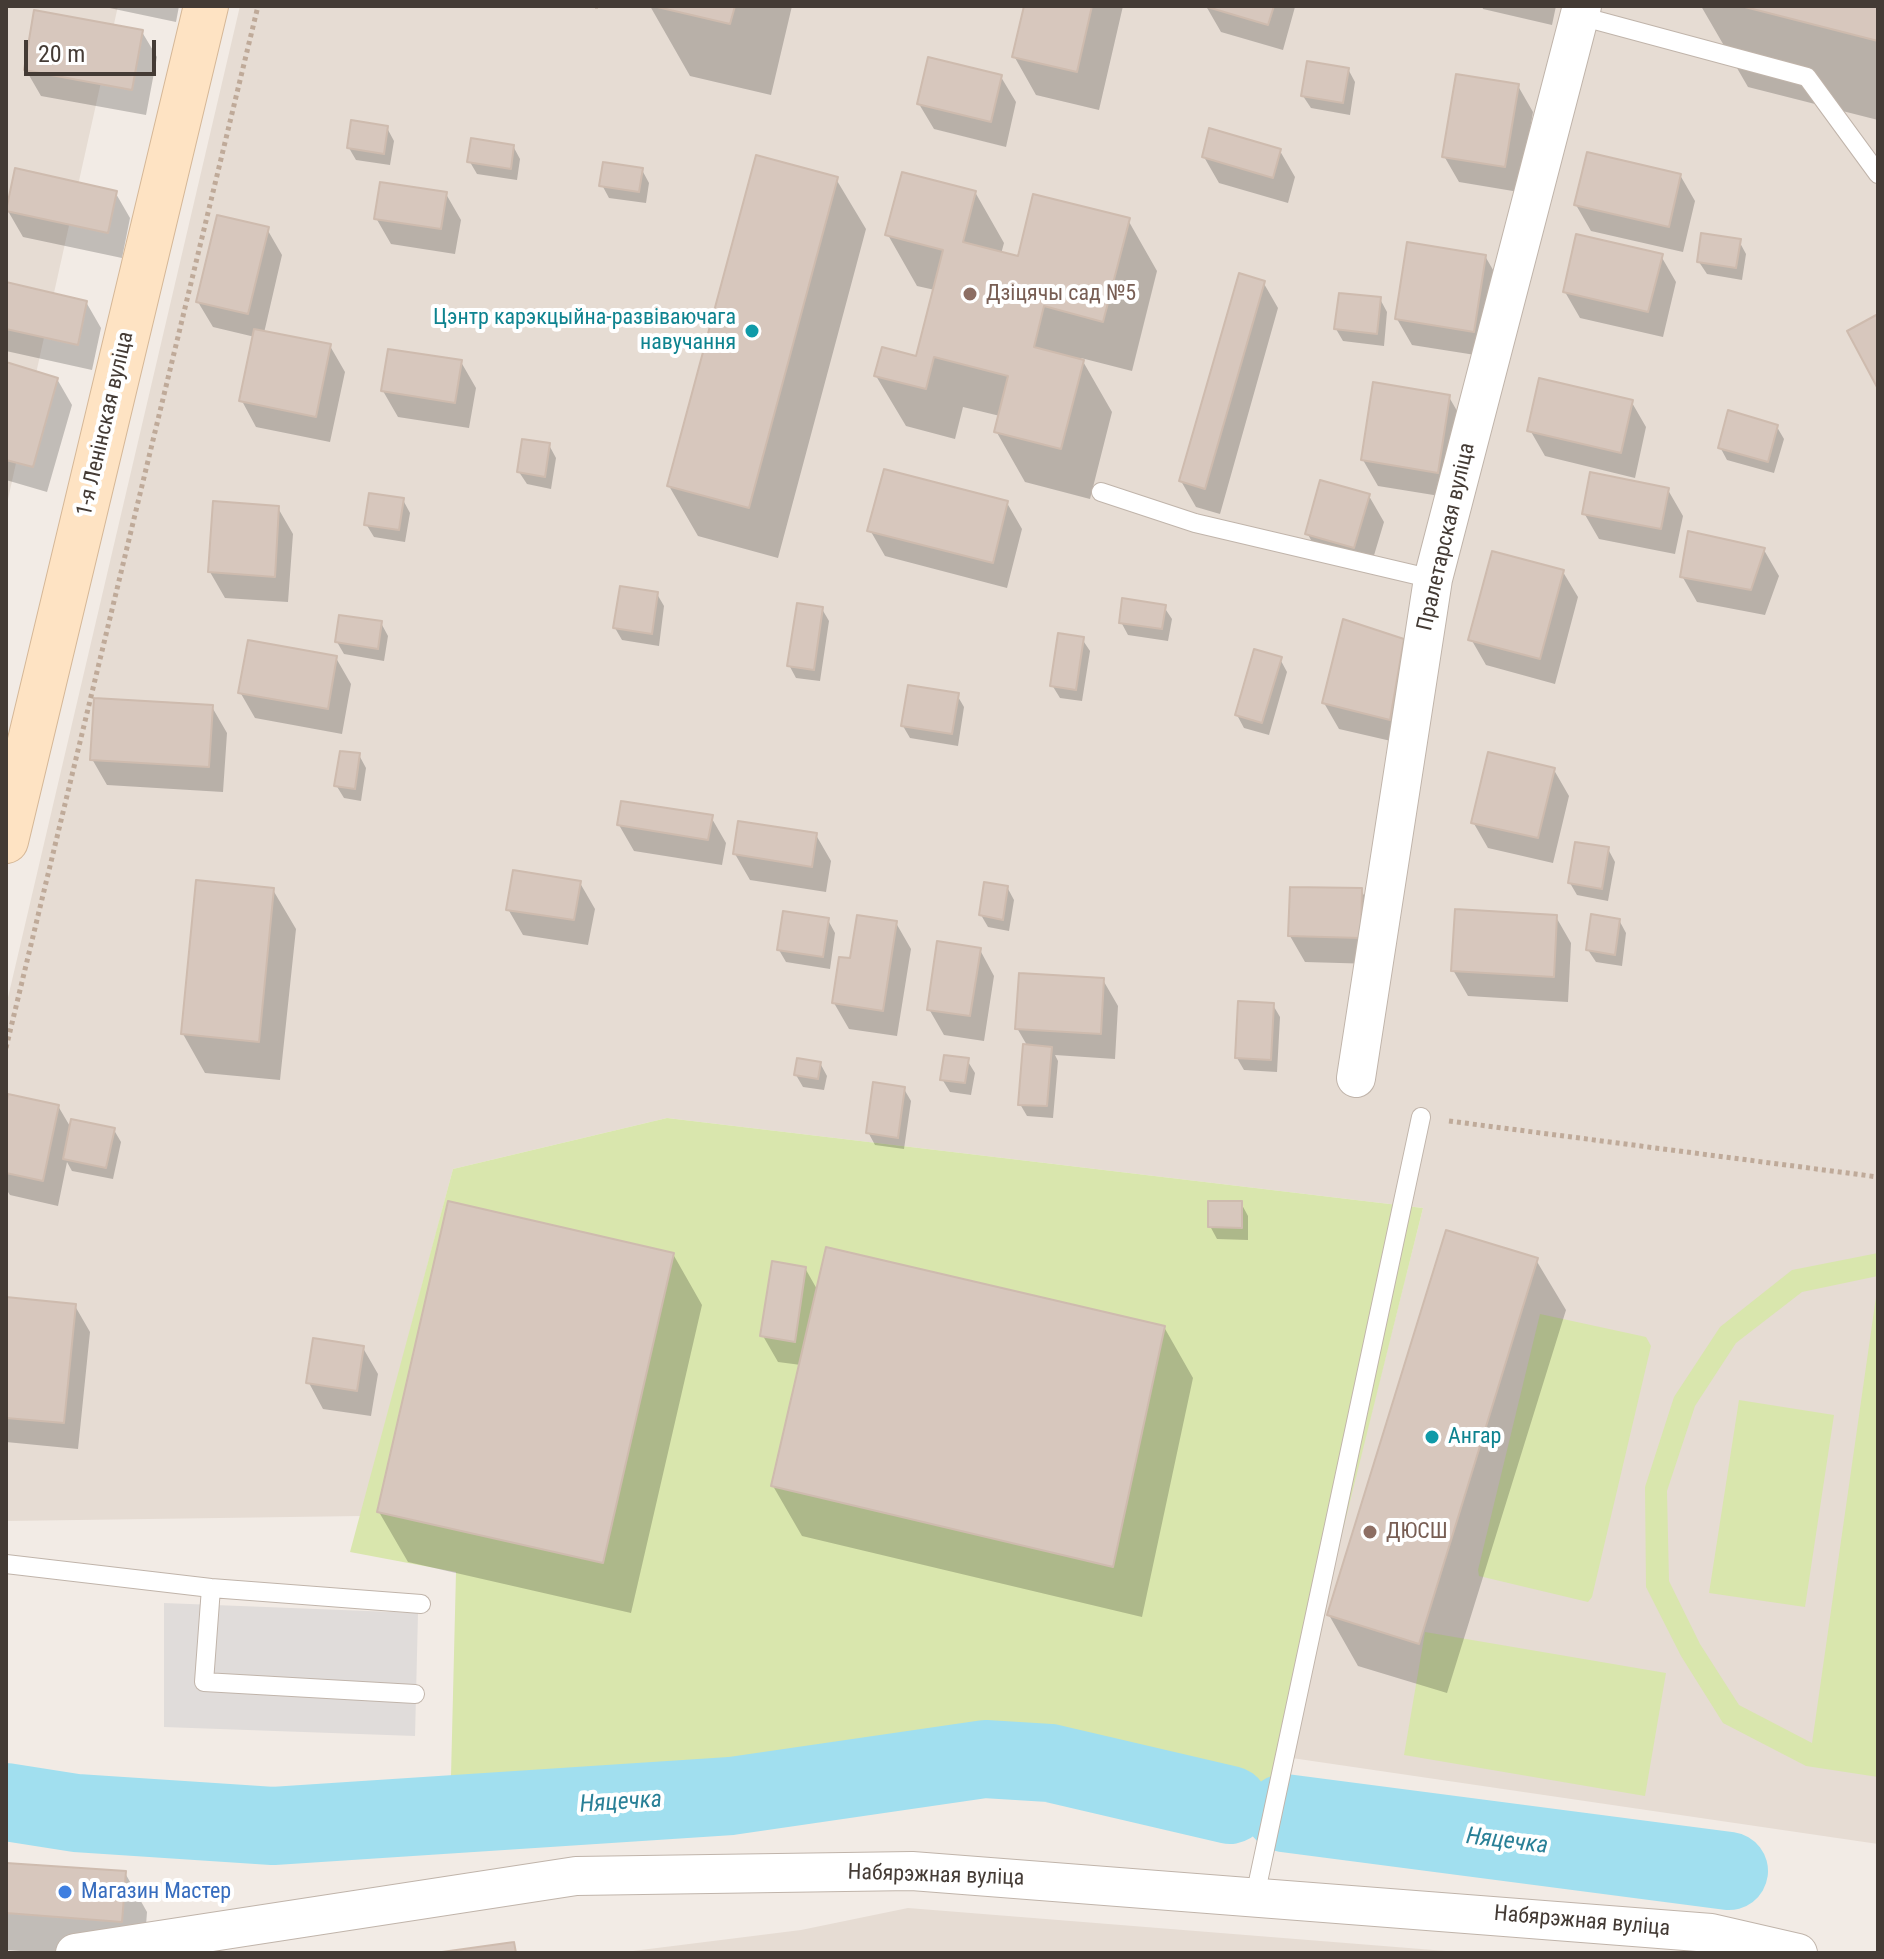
<!DOCTYPE html>
<html>
<head>
<meta charset="utf-8">
<style>
	body { margin:0 }
	#map { position:relative; width:1884px; height:1959px; overflow:hidden; background:#f2ebe5; font-family:"Roboto Condensed",sans-serif }
	canvas { display:block }
	.frame { position:absolute; inset:0; border:8px solid #443b35; pointer-events:none }
	.scale { position:absolute; left:24px; top:40px; width:132px; height:36px; box-sizing:border-box; border:4px solid #443b35; border-top:0; padding-left:10px; font-size:24px; line-height:28px; white-space:nowrap; color:#443b35; -webkit-text-stroke:6px #fff; paint-order:stroke }
</style>
</head>
<body>
<div id="map">
<canvas width="1884" height="1959"></canvas>
<div class="frame"></div>
<div class="scale">20 m</div>
</div>
<script>
const g = document.querySelector('canvas').getContext('2d');
g.lineJoin = 'round';
function fillPath(path, color) {
  g.fillStyle = color;
  g.fill(path, 'evenodd');
}
function poly(rows) {
  const path = new Path2D();
  for (const r of rows) {
    path.moveTo(r[0], r[1]);
    for (let i = 2; i < r.length; i += 2) path.lineTo(r[i], r[i + 1]);
  }
  return path;
}
function trace(path, color, width, dash) {
  g.strokeStyle = color;
  g.lineWidth = width;
  g.lineCap = dash ? 'butt' : 'round';
  g.setLineDash(dash || []);
  g.stroke(path);
}
function write(font, color, halo, rows, align = 'center') {
  g.font = font + ' "Roboto Condensed",sans-serif';
  g.lineWidth = 8;
  g.setLineDash([]);
  g.textBaseline = 'middle';
  g.strokeStyle = halo;
  g.fillStyle = color;
  for (const [text, x, y, turn = 0] of rows) {
    g.save();
    g.translate(x, y);
    g.rotate((+turn || 0) * Math.PI / 180);
    g.textAlign = isNaN(turn) ? turn : align;
    if (halo) g.strokeText(text, 0, 0);
    g.fillText(text, 0, 0);
    g.restore();
  }
}
const residential = poly([
	[6,6,118,6,6,508],
	[240,6,1878,6,1878,1844,1285,1757,1423,1208,667,1118,453,1169,361,1516,6,1521,6,1006],
	[908,1908,1471,1953,617,1953,801,1930]
]);
const green = poly([
	[667,1118,1423,1208,1276,1799,1079,1748,949,1740,707,1777,451,1776,456,1572,350,1552,453,1169],
	[1878,1253,1878,1276,1802,1292,1736,1343,1695,1406,1667,1491,1669,1581,1700,1644,1739,1705,1812,1743,1878,1283,1878,1777,1806,1766,1723,1723,1681,1656,1646,1587,1645,1487,1674,1397,1720,1327,1792,1270],
	[1540,1314,1646,1337,1651,1346,1592,1597,1588,1602,1479,1576,1478,1570],
	[1739,1400,1834,1415,1805,1607,1709,1593],
	[1425,1632,1666,1673,1645,1796,1404,1755]
]);
const parking = poly([
	[164,1603,418,1613,415,1736,164,1727]
]);
const shadow = poly([
	[100,6,179,6,176,22],
	[650,6,792,6,771,95,690,76],
	[1026,6,1123,6,1099,110,1036,95,1014,56],
	[1206,6,1295,6,1295,7,1283,50,1221,32],
	[1482,6,1556,6,1552,25,1483,9],
	[1701,6,1878,6,1878,120,1748,87],
	[142,32,157,57,146,115,41,96,26,70],
	[1348,69,1355,82,1350,115,1311,108,1303,96],
	[1001,77,1016,102,1006,147,934,129,919,104],
	[1518,86,1533,112,1519,192,1459,182,1444,156],
	[387,128,394,141,390,165,356,160,349,148],
	[513,146,520,159,517,180,477,174,470,162],
	[1280,151,1295,177,1288,203,1219,183,1204,157],
	[642,170,649,183,646,203,609,198,602,185],
	[1680,175,1695,201,1683,252,1591,231,1576,205],
	[836,179,866,229,778,558,698,536,669,486],
	[115,192,130,218,122,258,23,237,8,211],
	[975,192,1004,243,1001,254,1020,258,1128,220,1157,271,1132,371,1081,358,1112,412,1090,499,1025,482,996,431,1000,416,963,407,955,439,906,426,876,376,917,358,935,290,917,286,888,235],
	[446,194,461,220,455,254,391,244,376,218],
	[267,229,282,255,264,333,330,346,345,372,330,442,256,427,242,401,255,337,213,327,198,302],
	[1739,241,1746,254,1742,280,1707,274,1699,262],
	[1485,256,1500,282,1488,357,1412,345,1397,319],
	[1661,256,1676,282,1663,337,1580,318,1565,292],
	[1263,282,1278,308,1220,514,1196,507,1181,481],
	[6,284,86,302,101,328,92,370,6,351],
	[1380,299,1387,312,1384,346,1343,341,1336,329],
	[461,362,476,388,469,428,398,417,383,391],
	[6,365,57,379,72,405,47,492,6,480],
	[1449,397,1464,423,1452,498,1378,486,1363,460],
	[1631,401,1646,427,1635,478,1545,456,1530,430],
	[1777,427,1784,439,1774,473,1727,460,1720,447],
	[549,445,556,458,551,489,527,484,519,472],
	[1668,490,1683,516,1675,554,1599,539,1584,513],
	[1369,496,1384,522,1369,572,1322,559,1307,533],
	[403,500,410,513,405,542,374,537,366,524],
	[1007,503,1022,529,1007,588,885,556,870,530],
	[278,508,293,534,288,602,225,598,210,572],
	[1764,550,1779,576,1765,615,1697,602,1682,576],
	[1563,572,1578,597,1555,684,1486,665,1471,639],
	[657,594,664,606,659,646,622,640,615,628],
	[1164,607,1172,619,1168,641,1128,635,1121,622],
	[822,609,829,621,820,681,796,678,789,665],
	[381,623,388,636,384,661,344,654,337,642],
	[1082,639,1090,651,1082,701,1060,698,1052,685],
	[1403,641,1418,667,1404,744,1339,729,1324,703],
	[336,658,351,684,342,734,255,718,240,692],
	[1280,659,1287,672,1269,735,1244,728,1237,715],
	[957,695,964,707,958,746,910,738,903,726],
	[212,707,227,733,223,792,107,785,92,759],
	[359,755,366,768,361,801,344,798,336,785],
	[1554,770,1569,796,1553,863,1488,848,1473,822],
	[711,817,726,843,722,865,634,851,619,825],
	[816,835,831,861,826,892,750,880,735,854],
	[1608,849,1615,862,1608,901,1577,895,1570,883],
	[580,883,595,909,588,945,523,935,508,909],
	[1007,887,1014,900,1009,931,988,927,981,915],
	[273,890,296,929,280,1080,205,1073,183,1034],
	[1361,890,1376,916,1374,964,1305,962,1290,936],
	[1556,917,1571,943,1568,1002,1468,996,1453,970],
	[828,920,835,933,830,969,786,962,779,950],
	[1619,920,1626,933,1622,966,1596,962,1588,950],
	[896,923,911,949,897,1036,849,1029,834,1003,852,960],
	[980,950,994,976,984,1041,944,1035,929,1009],
	[1103,980,1118,1006,1115,1059,1055,1055,1058,1061,1053,1118,1027,1116,1020,1104,1028,1047,1017,1028],
	[1273,1005,1280,1017,1277,1072,1244,1070,1237,1058],
	[967,1060,975,1073,971,1095,950,1092,942,1079],
	[820,1063,827,1076,824,1090,803,1087,796,1075],
	[904,1089,911,1101,904,1149,875,1145,868,1132],
	[58,1106,71,1128,114,1130,121,1142,113,1179,72,1171,67,1162,58,1206,10,1195,6,1189,6,1115],
	[1241,1203,1248,1216,1248,1240,1217,1239,1210,1226],
	[673,1254,702,1305,631,1613,408,1562,379,1512],
	[1536,1260,1566,1310,1447,1693,1358,1666,1329,1615],
	[805,1268,818,1291,1164,1327,1193,1378,1142,1617,802,1536,773,1486,801,1365,778,1362,763,1336],
	[6,1299,75,1306,90,1332,78,1449,6,1442],
	[363,1348,378,1374,371,1416,323,1409,309,1383],
	[6,1865,125,1873,147,1912,144,1953,48,1953,6,1950]
]);
const river = poly([
	[6,1802,76,1813,273,1826,731,1796,985,1759,1050,1763,1230,1805],
	[1284,1813,1729,1871]
]);
const building = poly([
	[653,6,735,6,730,24,653,6],
	[1024,6,1092,6,1077,72,1012,57,1024,6],
	[1204,6,1274,6,1268,25,1204,6],
	[1741,6,1878,6,1878,41,1741,6],
	[34,10,143,30,132,90,24,70,34,10],
	[928,57,1002,75,991,122,917,104,928,57],
	[1307,61,1349,68,1343,103,1301,96,1307,61],
	[1456,74,1519,84,1505,167,1442,157,1456,74],
	[351,120,388,126,384,154,347,148,351,120],
	[1209,128,1281,149,1273,178,1202,157,1209,128],
	[471,138,514,145,511,169,467,162,471,138],
	[1587,152,1681,174,1669,227,1574,205,1587,152],
	[756,155,838,177,749,508,667,486,756,155],
	[603,162,643,168,639,192,599,186,603,162],
	[15,168,117,191,108,233,6,211,15,168],
	[902,172,976,191,963,242,1018,256,1033,194,1130,218,1103,322,1044,306,1034,347,1084,360,1061,449,994,432,1008,376,934,357,926,389,874,376,882,347,916,356,943,250,885,235,902,172],
	[380,182,447,192,441,229,374,219,380,182],
	[217,215,269,227,248,314,196,302,217,215],
	[1701,233,1741,239,1736,268,1697,262,1701,233],
	[1576,234,1663,254,1648,312,1563,292,1576,234],
	[1407,242,1486,255,1474,332,1395,319,1407,242],
	[1239,273,1265,281,1205,489,1179,481,1239,273],
	[6,282,87,301,78,345,6,329,6,282],
	[1339,293,1381,297,1377,334,1334,329,1339,293],
	[1878,314,1878,389,1847,331,1878,314],
	[254,329,331,344,316,417,239,401,254,329],
	[388,349,462,360,455,403,381,391,388,349],
	[6,362,58,378,33,467,6,460,6,362],
	[1539,378,1633,400,1621,453,1527,431,1539,378],
	[1373,382,1450,395,1438,473,1361,460,1373,382],
	[1728,410,1778,425,1768,462,1718,448,1728,410],
	[522,439,550,443,545,477,517,472,522,439],
	[884,469,1008,501,993,563,867,531,884,469],
	[1590,472,1669,488,1661,529,1582,514,1590,472],
	[1320,480,1370,494,1354,548,1305,534,1320,480],
	[369,493,404,498,399,530,364,525,369,493],
	[213,501,279,506,275,577,208,572,213,501],
	[1688,531,1765,548,1751,590,1680,577,1688,531],
	[1492,551,1564,570,1540,659,1468,640,1492,551],
	[620,586,658,592,652,634,613,628,620,586],
	[1122,598,1166,605,1162,629,1119,623,1122,598],
	[797,603,823,607,814,670,787,666,797,603],
	[339,615,382,621,378,649,335,642,339,615],
	[1343,619,1404,639,1390,720,1322,703,1343,619],
	[1058,633,1084,637,1076,690,1050,686,1058,633],
	[248,640,337,656,328,709,238,693,248,640],
	[1254,649,1282,657,1262,723,1235,715,1254,649],
	[908,685,959,693,952,734,901,726,908,685],
	[94,698,213,705,209,767,90,760,94,698],
	[340,751,360,753,355,789,334,786,340,751],
	[1488,752,1555,768,1538,838,1471,823,1488,752],
	[621,801,713,815,708,840,617,825,621,801],
	[738,821,817,833,812,867,733,854,738,821],
	[1575,842,1609,847,1602,889,1568,883,1575,842],
	[513,870,581,881,574,920,506,910,513,870],
	[196,880,274,888,259,1042,181,1034,196,880],
	[984,882,1008,886,1003,920,979,915,984,882],
	[1290,887,1362,888,1361,938,1288,936,1290,887],
	[1455,909,1557,915,1554,977,1451,971,1455,909],
	[783,911,829,918,823,957,777,950,783,911],
	[1591,914,1620,919,1615,955,1586,950,1591,914],
	[857,915,897,921,883,1011,832,1003,839,957,850,958,857,915],
	[937,941,981,948,970,1016,927,1010,937,941],
	[1019,973,1104,978,1101,1034,1015,1029,1019,973],
	[1238,1001,1274,1003,1271,1060,1235,1058,1238,1001],
	[1023,1044,1052,1047,1047,1106,1018,1105,1023,1044],
	[944,1055,969,1058,965,1083,940,1080,944,1055],
	[797,1058,821,1062,818,1079,794,1075,797,1058],
	[873,1082,905,1087,898,1138,866,1133,873,1082],
	[8,1094,59,1105,43,1181,6,1173,6,1106,8,1094],
	[71,1119,115,1128,106,1168,63,1159,71,1119],
	[448,1201,674,1253,603,1563,377,1512,448,1201],
	[1208,1201,1242,1201,1242,1228,1208,1227,1208,1201],
	[1446,1230,1538,1258,1419,1644,1327,1615,1446,1230],
	[826,1247,1165,1326,1113,1567,771,1486,826,1247],
	[772,1261,806,1267,795,1342,760,1336,772,1261],
	[6,1297,76,1304,64,1423,6,1418,6,1297],
	[313,1338,364,1346,357,1391,306,1383,313,1338],
	[6,1863,126,1871,122,1922,6,1913,6,1863],
	[514,1942,516,1953,442,1953,442,1952,514,1942]
]);
const path = poly([
	[595,6,598,6],
	[6,1048,258,6],
	[1449,1121,1878,1177]
]);
const lane = poly([
	[1580,16,1807,77,1878,174],
	[1101,492,1195,523,1433,579],
	[6,1564,211,1588,421,1604],
	[211,1588,204,1682,415,1694],
	[1255,1896,1421,1117]
]);
const street = poly([
	[1356,1078,1433,579,1582,6],
	[75,1953,576,1876,912,1871,1711,1933,1798,1953]
]);
const secondary = poly([
	[6,841,206,6]
]);
const markers = [
	[970,294,8,"#8d6e63"],
	[752,331,8,"#0f9aa8"],
	[1432,1437,8,"#0f9aa8"],
	[1370,1532,8,"#8d6e63"],
	[65,1892,8,"#3f7fe0"]
];
const educationNames = [
	["Дзіцячы сад №5",986,294],
	["ДЮСШ",1386,1532]
];
const cultureNames = [
	["Цэнтр карэкцыйна-развіваючага",736,318],
	["навучання",736,343],
	["Ангар",1448,1437,"left"]
];
const streetNames = [
	["1-я Ленінская вуліца",106,424,-77],
	["Пралетарская вуліца",1447,537,-77],
	["Набярэжная вуліца",936,1876,2],
	["Набярэжная вуліца",1582,1922,5]
];
const shopNames = [
	["Магазин Мастер",81,1892]
];
const waterNames = [
	["Няцечка",621,1803,-4],
	["Няцечка",1507,1842,7]
];
fillPath(residential, '#e6dcd3');
fillPath(green, '#d9e6ad');
fillPath(parking, '#e0dcda');
fillPath(shadow, '#0003');
trace(river, '#a1dfef', 78);
fillPath(building, '#d7c7bd');
trace(building, '#cebbae', 2);
trace(lane, '#c0b4aa', 20);
trace(street, '#c0b4aa', 40);
trace(secondary, '#d5b797', 46);
trace(path, '#bfaa99', 5, [4, 4]);
trace(lane, '#fff', 18);
trace(street, '#fff', 38);
trace(secondary, '#fee3c3', 44);
for (const [x, y, r, color] of markers) {
  const dot = new Path2D();
  dot.arc(x, y, r, 0, 2 * Math.PI);
  g.fillStyle = color;
  g.fill(dot);
  trace(dot, '#fff', 3);
}
write('22px', '#785e54', '#fff', educationNames, 'left');
write('22px', '#0d838f', '#fff', cultureNames, 'right');
write('22px', '#443b35', '#fff', streetNames);
write('22px', '#366cbe', '#fff', shopNames, 'left');
write('italic 24px', '#2a8097', '#fff', waterNames);
</script>
</body>
</html>
